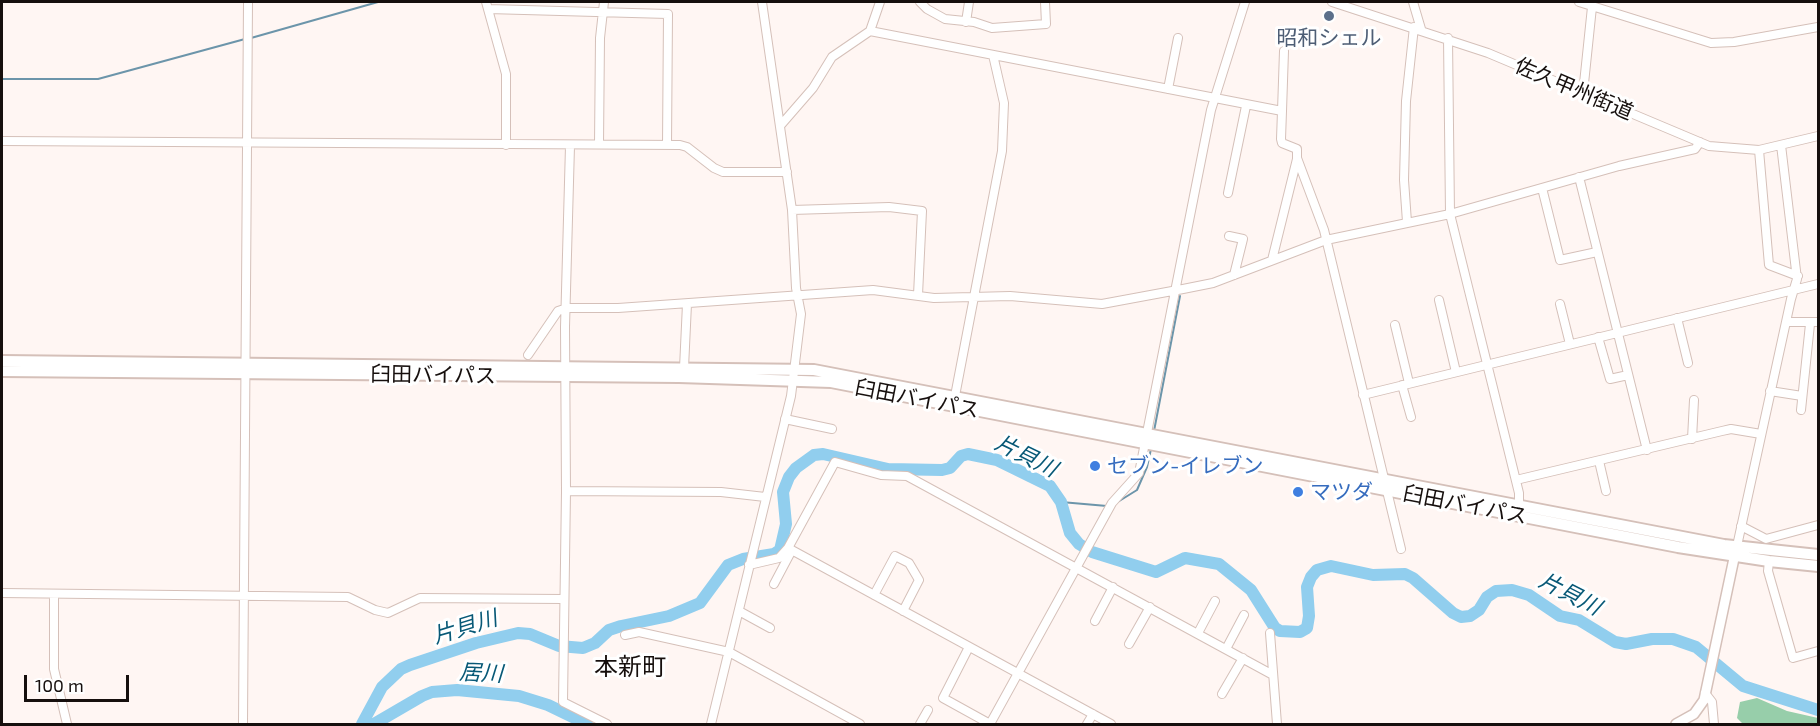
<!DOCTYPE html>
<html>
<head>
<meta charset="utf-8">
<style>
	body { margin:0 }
	#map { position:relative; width:1820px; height:726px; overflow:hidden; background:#fff6f3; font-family:"Exo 2",sans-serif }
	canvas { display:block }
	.frame { position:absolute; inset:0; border:3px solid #160f0d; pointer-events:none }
	.scale { position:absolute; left:24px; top:675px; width:105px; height:27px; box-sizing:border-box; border:3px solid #160f0d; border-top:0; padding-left:8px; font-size:18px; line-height:21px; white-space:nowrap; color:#160f0d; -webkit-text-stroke:4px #fff; paint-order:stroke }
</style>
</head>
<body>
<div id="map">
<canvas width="1820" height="726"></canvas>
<div class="frame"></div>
<div class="scale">100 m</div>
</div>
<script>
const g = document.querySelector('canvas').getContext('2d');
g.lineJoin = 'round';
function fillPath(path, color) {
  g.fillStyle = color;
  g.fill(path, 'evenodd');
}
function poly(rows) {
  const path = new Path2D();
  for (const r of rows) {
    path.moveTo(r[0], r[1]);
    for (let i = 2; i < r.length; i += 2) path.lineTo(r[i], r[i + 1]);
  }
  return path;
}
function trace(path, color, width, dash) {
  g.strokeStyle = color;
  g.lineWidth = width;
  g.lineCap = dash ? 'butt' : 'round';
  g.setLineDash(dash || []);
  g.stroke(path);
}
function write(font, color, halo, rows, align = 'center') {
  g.font = font + ' "Exo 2","Noto Sans JP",sans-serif';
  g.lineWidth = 6;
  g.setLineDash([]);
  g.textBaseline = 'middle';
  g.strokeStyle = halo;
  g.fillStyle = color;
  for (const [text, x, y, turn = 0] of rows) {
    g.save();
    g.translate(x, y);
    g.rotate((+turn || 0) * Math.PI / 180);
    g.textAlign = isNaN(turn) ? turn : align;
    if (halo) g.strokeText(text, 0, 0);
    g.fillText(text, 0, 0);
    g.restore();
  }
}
const forest = poly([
	[1757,698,1787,711,1818,718,1818,724,1743,724,1737,718,1740,702]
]);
const stream = poly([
	[251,38,378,2],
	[2,79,98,79,245,39],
	[1154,431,1180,296],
	[1061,502,1107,506],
	[1116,503,1137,490,1147,467,1151,449]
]);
const river = poly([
	[362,724,382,687,401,669,410,665,476,643,518,633,530,634,559,646,583,648,595,643,609,630,621,626,669,616,700,603,728,565,743,559,774,554,780,550,786,524,783,492,789,477,796,468,814,455,823,454,888,469,942,470,950,468,961,456,968,454,997,460,1050,486,1061,502,1070,533,1079,544,1092,552,1156,572,1185,558,1219,564,1251,590,1275,628,1280,631,1300,632,1307,628,1309,616,1307,587,1311,577,1317,570,1331,566,1373,575,1405,574,1413,578,1453,613,1461,617,1470,616,1479,610,1487,597,1496,591,1512,590,1529,595,1560,616,1579,620,1615,642,1626,644,1652,639,1673,639,1696,647,1743,686,1818,710],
	[374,724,422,696,432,692,457,690,519,696,548,705,587,724]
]);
const minor = poly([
	[486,2,506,74,506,145],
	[920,2,927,9,945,19,974,22,992,28,1046,24,1045,2],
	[1332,2,1488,53,1709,146,1759,150,1818,136],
	[1413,2,1421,29],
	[1579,2,1711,43,1734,42,1818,27],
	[488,9,668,14,667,145],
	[966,22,969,2],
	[870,31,1282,111,1281,139,1282,143,1297,149,1297,158,1324,230,1401,549],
	[1448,38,1450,214,1519,493,1519,505],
	[1168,89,1178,38],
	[1583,93,1592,7],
	[1282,111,1284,51],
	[780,126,813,88,832,57,870,31,880,2],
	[2,141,680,145,687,147,714,168,723,172,787,172],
	[599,144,600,38,604,2],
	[570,146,565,327,566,491,563,702,607,724],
	[1759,150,1769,265,1798,276],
	[1579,177,1647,450],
	[1542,188,1560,260,1597,252],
	[1228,193,1246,106],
	[792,210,889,207,922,211,918,295],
	[1407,222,1404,180,1406,101,1414,27],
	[1229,236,1243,239,1234,275],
	[1272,260,1297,159],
	[1439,300,1456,372],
	[1560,304,1570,344],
	[1677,318,1688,363],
	[1786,322,1818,322],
	[1395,325,1409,383],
	[1598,337,1610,379,1628,375],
	[528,355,558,311,567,308,618,308,873,290,934,298,1010,296,1102,304,1183,289,1213,283,1326,240,1450,214,1619,166,1695,149,1700,142],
	[684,368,687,304],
	[1402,385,1411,417],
	[1770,391,1802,396],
	[1363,395,1818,284],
	[955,396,1002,151,1004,103,993,55],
	[1801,410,1810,324],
	[785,419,832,429],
	[1692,439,1694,400],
	[1599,461,1606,491],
	[1516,480,1722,431,1731,429,1761,434],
	[566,491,721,492,765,497],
	[1741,526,1766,539,1818,525],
	[1737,546,1791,299,1797,279,1781,145],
	[788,548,835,462,881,475,907,476,1273,675],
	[1769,561,1768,571,1793,658,1818,651],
	[749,565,779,558,788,548,1111,724],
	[774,584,792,550],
	[2,593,348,597,375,610,388,613,420,598,563,599],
	[54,594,54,669,67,724],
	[874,595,895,556,909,563,919,580,903,611],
	[739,611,770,628],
	[1095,621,1113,587],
	[1198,633,1215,601],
	[1270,633,1277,724],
	[625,635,639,632,729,652,860,724],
	[1129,644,1150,607],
	[969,647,943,698,990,724],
	[1226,649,1244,615],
	[1705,693,1712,702,1714,724],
	[1222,694,1243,658],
	[243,724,248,2],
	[711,724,791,396,801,314,796,288,792,210,762,2],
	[920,724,928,710],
	[990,724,1112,503,1139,473,1211,110,1245,2],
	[1087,724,1093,714]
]);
const major = poly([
	[1676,724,1694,714,1704,700,1736,549]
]);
const highway = poly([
	[2,361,814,370,1724,545,1818,555],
	[2,371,679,377,831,382,1678,547,1769,561,1818,566]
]);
const markers = [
	[1329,16,6,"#5c6f8a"],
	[1095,466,6,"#3f7fe0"],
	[1298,492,6,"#3f7fe0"]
];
const serviceNames = [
	["昭和シェル",1329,38]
];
const streetNames = [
	["佐久甲州街道",1574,89,23],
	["臼田バイパス",433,375,1],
	["臼田バイパス",917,399,11],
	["臼田バイパス",1465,505,11]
];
const shopNames = [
	["セブン-イレブン",1107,466],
	["マツダ",1310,492]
];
const waterNames = [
	["片貝川",1026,456,26],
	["片貝川",1570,594,27],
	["片貝川",465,627,-17],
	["居川",481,673,3]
];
const quarterNames = [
	["本新町",630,667]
];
fillPath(forest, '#97ceaa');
trace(stream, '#6c95aa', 2);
trace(river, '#91ceee', 12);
trace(minor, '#d5c0b9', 10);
trace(major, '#d5c0b9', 12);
trace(highway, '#d5c0b9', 14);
trace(minor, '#fff', 8);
trace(major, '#fff', 9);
trace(highway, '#fff', 10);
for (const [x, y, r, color] of markers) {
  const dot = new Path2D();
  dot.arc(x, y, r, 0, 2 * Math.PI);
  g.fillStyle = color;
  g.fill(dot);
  trace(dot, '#fff', 2);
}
write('21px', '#4e5e75', '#fff', serviceNames);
write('21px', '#160f0d', '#fff', streetNames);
write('21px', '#366cbe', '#fff', shopNames, 'left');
write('italic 22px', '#085977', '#fff', waterNames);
write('24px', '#160f0d', '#fff', quarterNames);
</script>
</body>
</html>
